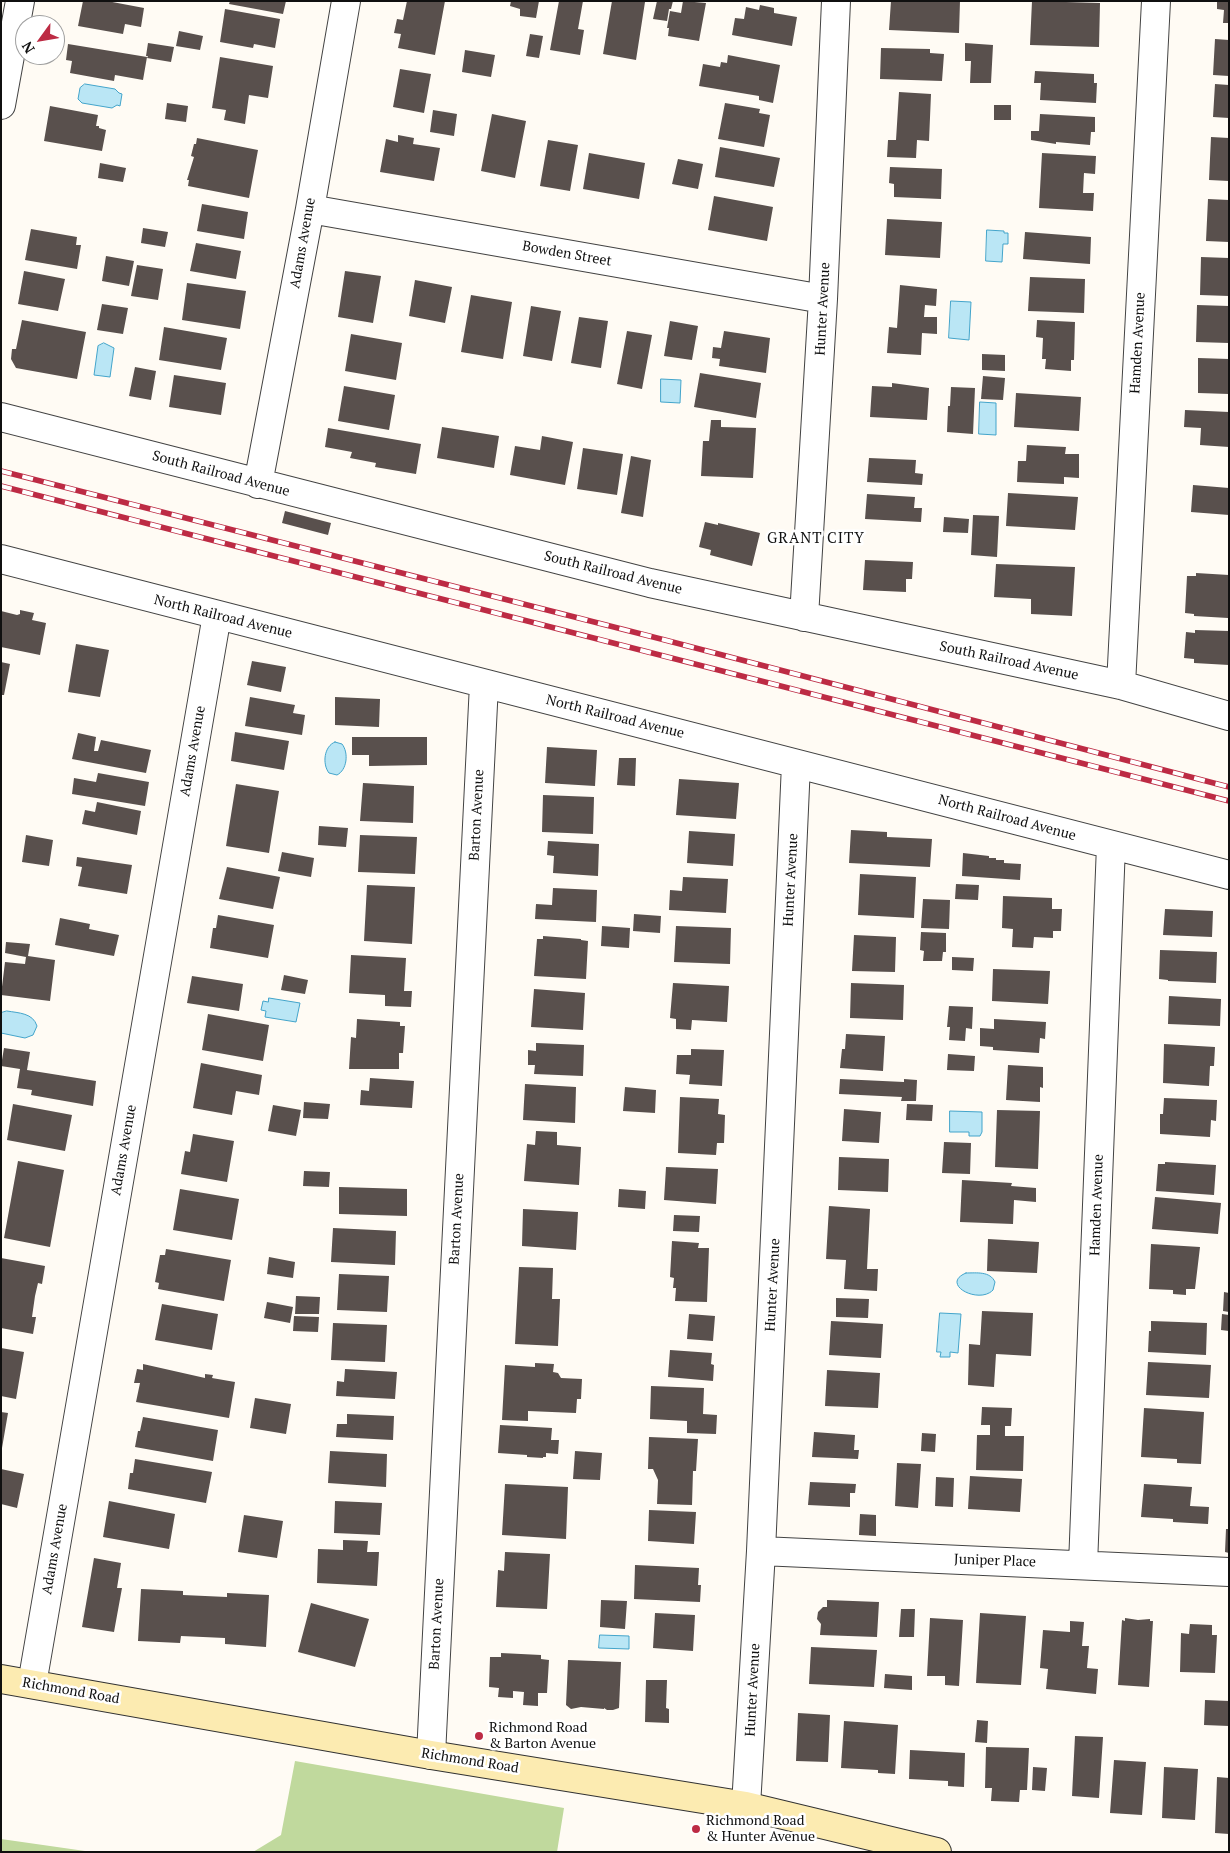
<!DOCTYPE html>
<html>
<head>
<meta charset="utf-8">
<style>
	body { margin:0 }
	#map { position:relative; width:1230px; height:1853px; overflow:hidden; background:#fffbf4; font-family:"PT Serif",serif }
	canvas { display:block }
	.frame { position:absolute; inset:0; border:2px solid #101010; pointer-events:none }
	.north { position:absolute; left:15px; top:15px; width:50px; height:50px; box-sizing:border-box; background:#fff; border:1px solid #9f9f9f; border-radius:50%; rotate:238deg; font-size:14px; font-weight:700; line-height:20px; text-align:center; color:#101010 }
	.north::after { content:''; display:block; margin:auto; width:18px; height:22px; background:#bd2b44; clip-path:polygon(50% 0,100% 100%,50% 72%,0 100%) }
</style>
</head>
<body>
<div id="map">
<canvas width="1230" height="1853"></canvas>
<div class="frame"></div>
<div class="north">N</div>
</div>
<script>
const ctx = document.querySelector('canvas').getContext('2d');
ctx.lineJoin = 'round';
function paint(path, color) { ctx.fillStyle = color; ctx.fill(path, 'evenodd'); }
function trace(path, color, width, dash) { ctx.strokeStyle = color; ctx.lineWidth = width; ctx.lineCap = dash ? 'butt' : 'round'; ctx.setLineDash(dash || []); ctx.stroke(path); }
function drawText(font, color, halo, rows, align = 'center') {
  ctx.font = font + ' "PT Serif",serif'; ctx.lineWidth = 5; ctx.setLineDash([]); ctx.textBaseline = 'middle'; ctx.strokeStyle = halo; ctx.fillStyle = color; for (const [text, x, y, turn = 0] of rows) {
    ctx.save(); ctx.translate(x, y); ctx.rotate((+turn || 0) * Math.PI / 180); ctx.textAlign = isNaN(turn) ? turn : align; if (halo) ctx.strokeText(text, 0, 0); ctx.fillText(text, 0, 0); ctx.restore();
  }
}
paint(new Path2D(`
	M295,1761L564,1808L557,1852H253L281,1835Z
	M1,1839L92,1852H1Z`), '#c0d99d');
const water = new Path2D(`
	M85,84L115,89L119,93L122,94L120,106L117,105L112,108L82,103L78,99L80,88Z
	M987,230L1004,231V233H1008V244H1003L1002,262L986,261Z
	M951,301L971,302L969,340L949,338Z
	M104,343L114,348L110,377L94,375L98,346Z
	M661,379L681,380L680,403L661,402Z
	M980,402L996,403V435L979,434Z
	M335,742L342,744C349,753 347,770 337,775L329,773C322,764 324,746 335,742Z
	M269,998L300,1003L296,1022L265,1017L266,1011L261,1010L263,1001L268,1002Z
	M7,1011C19,1013 33,1013 37,1026L33,1035L25,1038L1,1033V1013Z
	M950,1111L982,1112V1132L980,1136H969V1132H950Z
	M966,1273C977,1273 990,1271 995,1282L993,1290C979,1305 939,1284 966,1273Z
	M940,1313L961,1314L958,1353L950,1352V1357H940L941,1352H937Z
	M600,1635L629,1636V1649L599,1648Z`);
paint(water, '#bae6f5');
trace(water, '#43a4ca', 1);
paint(new Path2D(`
	M83,1H107L144,8L141,27L125,24L123,34L78,26Z
	M230,1H286L283,14L229,4Z
	M407,1H445L435,55L398,48L401,34L394,33L397,19L403,20Z
	M511,1H539L536,18L520,16V9L510,6Z
	M559,1H583L578,29L584,30L580,55L550,50Z
	M612,1L645,2L636,60L603,54Z
	M657,1H673L671,9H669L667,21L653,19Z
	M683,1L706,3L699,41L668,36L669,28H667L670,11L681,13Z
	M891,1H960L959,33L889,30Z
	M1032,1L1100,3L1099,47L1030,45Z
	M1217,1H1229V23H1223L1224,10L1217,9Z
	M760,5L774,8V13L797,17L792,46L732,35L735,18L744,19L746,7L759,10Z
	M225,9L280,19L275,48L254,44L253,48L220,42Z
	M179,31L203,36L200,50L176,46Z
	M530,34L543,36L539,58L526,56Z
	M1215,39L1229,40V76L1213,75Z
	M148,43L174,47L171,62L147,58L148,56H146Z
	M965,43L993,45L991,83H970L971,61H965Z
	M68,44L147,57L143,80L115,75L114,81L70,73L72,61L66,60Z
	M881,48L930,49V53L944,54L942,81L880,79Z
	M465,50L495,55L491,77L462,72Z
	M728,55L780,65L773,103L759,100V96L699,86L703,64L720,67L721,62L727,63Z
	M220,57L273,66L268,98L249,95L245,124L224,120L226,110L212,108Z
	M400,69L431,74L424,113L393,107Z
	M1035,71L1094,74V83H1097L1096,103L1040,100L1041,83H1034Z
	M1215,84L1229,85V118L1213,117Z
	M899,92L931,94L929,141L917,140L916,158L887,157L888,140H896Z
	M167,103L188,106L186,122L165,119Z
	M725,103L760,109L759,113L770,115L764,147L718,139Z
	M994,105H1011V120H994Z
	M50,106L98,115L96,126H99V128L106,130L102,151L44,141Z
	M433,110L457,114L454,136L430,132Z
	M492,114L526,121L515,178L481,171Z
	M1040,114L1095,117V132H1091L1090,145L1056,142V144L1031,140V131H1039Z
	M398,135L414,138L413,144L440,148L434,181L380,172L386,139L398,142Z
	M1211,137L1229,138V181L1209,180Z
	M197,138L258,150L249,198L188,186L189,180H187L194,157L191,156L194,144H196Z
	M548,140L578,145L570,191L540,186Z
	M720,147L780,158L774,187L715,177Z
	M589,153L645,163L639,199L583,189Z
	M1042,153L1096,156L1095,174L1084,173L1083,193H1094L1093,211L1039,208Z
	M678,159L703,164L698,189L672,184Z
	M100,163L126,168L123,182L98,178Z
	M890,167L942,169L941,199L894,197V184L889,183Z
	M714,196L773,207L767,241L708,230Z
	M1208,199L1229,200V242L1206,241Z
	M202,204L248,212L244,239L197,231Z
	M887,219L942,222L940,258L885,255Z
	M143,228L168,232L165,247L141,243Z
	M31,229L77,237L76,245H81L77,269L25,260Z
	M1025,232L1091,237L1090,264L1023,259Z
	M196,243L241,251L236,279L190,271Z
	M106,256L134,261L129,286L102,281Z
	M1201,257L1229,258V296L1200,295Z
	M137,265L163,269L158,300L131,296Z
	M24,271L65,279L58,311L18,304Z
	M345,271L381,276L373,323L338,317Z
	M1030,277L1085,279L1084,313L1028,311Z
	M415,280L452,287L445,323L409,316Z
	M187,283L246,291L240,329L182,320Z
	M900,285L937,289L936,306L925,305L924,317H937V334L922,333L921,355L887,353L889,327L897,328Z
	M471,295L512,302L503,359L461,352Z
	M102,304L128,308L123,334L97,330Z
	M1197,305L1229,306V343L1196,342Z
	M531,306L561,311L552,361L523,356Z
	M579,317L608,321L601,368L571,363Z
	M22,320L86,332L77,379L16,368L11,359L12,349H16Z
	M1037,320L1075,322L1074,360H1071V371L1045,369L1046,359H1042L1043,338L1036,337Z
	M670,321L698,326L692,360L664,356Z
	M164,327L227,338L221,370L159,360Z
	M627,331L652,335L642,389L617,384Z
	M724,331L770,338L766,373L719,366L720,359L712,358L713,347L721,348Z
	M351,334L402,343L396,380L345,371Z
	M982,354L1005,355V371L982,370Z
	M1198,358L1229,359V394L1198,393Z
	M135,367L156,371L151,400L129,396Z
	M700,373L761,383L756,418L694,407Z
	M174,375L226,383L221,415L169,407Z
	M983,376L1005,378L1003,400L981,399Z
	M892,383L929,388L927,420L870,417L872,386L892,387Z
	M344,386L395,395L389,430L338,421Z
	M951,387L975,388L973,434L947,432L948,406H950Z
	M1016,393L1081,397L1079,431L1014,427Z
	M1185,410L1229,412V447L1200,445L1201,428L1184,427Z
	M711,420H721V427L756,428L753,478L701,476L703,441H709Z
	M442,427L499,436L494,468L437,458Z
	M328,428L421,444L416,474L375,467L376,463L350,458L352,452L325,447Z
	M542,436L573,442L565,485L510,475L515,446L540,450Z
	M1027,445L1066,447L1065,454H1079V478L1064,477V484L1017,482L1018,461H1026Z
	M583,448L623,454L617,495L577,489Z
	M631,456L651,460L643,517L621,513Z
	M869,458L916,460L915,473L923,474L922,485L867,482Z
	M1193,485L1229,488V515L1191,512Z
	M1008,493L1078,497L1075,530L1006,526Z
	M867,494L915,497L914,508H922L921,522L865,519Z
	M285,511L331,523L328,535L282,523Z
	M973,515L999,516L997,557L971,555Z
	M944,517L969,519L968,533L943,532Z
	M705,522L718,525V523L760,533L752,566L710,555L711,550L699,547Z
	M865,560L913,562L912,579H906V592L863,590Z
	M996,564L1075,567L1072,616L1031,614V599L994,597Z
	M1196,573L1229,575L1228,618L1194,616V614L1185,613L1187,576H1196Z
	M20,610L34,613L32,620L46,623L40,655L1,647V611L17,615L20,614Z
	M1195,630L1229,631V665L1194,663V659L1184,658L1186,632L1195,633Z
	M76,644L109,650L100,697L68,692Z
	M252,661L286,667L281,692L247,685Z
	M1,662L10,664L4,695H1Z
	M250,697L295,705L293,713L305,715L302,735L245,726Z
	M335,697L380,699L379,727L335,725Z
	M235,732L289,741L284,770L231,761Z
	M78,733L96,737L94,751H98L101,740L151,750L146,773L72,759Z
	M352,737H427V765L369,766V755H352Z
	M547,747L597,750L595,786L545,783Z
	M619,758H636L635,786L617,785Z
	M98,773L149,782L145,806L72,794L74,778L96,782Z
	M679,779L739,783L736,819L676,815Z
	M363,783L414,786L413,823L360,821Z
	M236,784L279,791L269,853L226,846Z
	M543,795L594,797L593,834L542,832Z
	M97,802L141,811L137,835L82,824L85,810L95,812Z
	M319,826L348,828L346,847L318,845Z
	M851,830L887,832V837L932,839L930,867L849,863Z
	M689,831L735,834L733,866L687,863Z
	M26,835L53,840L49,866L22,862Z
	M360,835L417,837L415,874L358,872Z
	M548,841L599,844L598,876L553,873L554,856L547,855Z
	M282,852L314,858L311,877L278,871Z
	M963,853L989,856V858H996V860H1004V863L1021,864L1020,880L962,876Z
	M77,857L132,865L127,894L78,886L82,867L76,866Z
	M227,867L280,877L273,909L219,899Z
	M860,874L916,877L914,918L858,915Z
	M683,877L728,879L726,913L669,910L670,890L682,891Z
	M956,884L979,885L978,900L955,899Z
	M367,885L415,887L412,944L364,941Z
	M553,888L597,890L596,922L535,919L536,904L552,905Z
	M1003,896L1052,898V909H1062L1061,931H1053V938L1034,937L1033,948L1012,947L1013,929L1002,928Z
	M923,899L950,900L949,929L921,928Z
	M1165,909L1213,911L1212,937L1163,935Z
	M634,914L661,916L660,933L633,931Z
	M218,915L274,925L268,958L210,948L213,928H216Z
	M60,918L90,924L89,929L119,935L114,956L55,945Z
	M602,926L630,928L629,948L601,946Z
	M676,926L731,928L730,964L674,962Z
	M921,932L946,933V952H943L942,961H923L924,951L920,950Z
	M854,935L896,937L895,972L852,971Z
	M543,936L581,939V940L588,941L586,979L534,976L537,939H543Z
	M6,942L30,944L28,956L55,960L50,1001L1,995L5,962L25,964L26,957L5,953Z
	M1160,950L1217,952L1216,983L1168,981V980L1159,979Z
	M351,955L406,958L404,991H412L411,1007L385,1006V995L349,993Z
	M952,957L974,958L973,971L952,970Z
	M993,969L1050,971L1048,1004L992,1001Z
	M284,975L308,980L305,994L281,990Z
	M192,976L243,984L239,1011L187,1003Z
	M673,983L729,986L727,1022L692,1020L691,1030L676,1029V1019L670,1018Z
	M851,983L904,985L903,1020L850,1018Z
	M534,989L585,993L583,1030L531,1027Z
	M1169,996L1221,999L1220,1026L1168,1024Z
	M949,1006L973,1007L972,1029L966,1028L965,1041L949,1040L950,1027H947Z
	M208,1014L269,1025L263,1061L202,1050Z
	M357,1019L400,1022V1026H405L403,1053H399V1069H349L351,1037L356,1038Z
	M994,1019L1046,1022L1045,1039L1040,1038L1039,1053L993,1050V1047L980,1046V1028L994,1029Z
	M846,1034L885,1036L883,1071L840,1068L842,1049H845Z
	M536,1043L584,1045L583,1076L534,1074L535,1065H528V1050L536,1051Z
	M1164,1044L1215,1047L1214,1066H1210L1209,1086L1163,1083Z
	M4,1048L30,1052L27,1070L96,1081L93,1106L31,1095L32,1090L17,1088L20,1069L1,1066Z
	M691,1049L724,1050L722,1086L689,1084L690,1075L676,1074L677,1055H691Z
	M948,1054L975,1056L974,1071L947,1070Z
	M201,1063L262,1075L259,1095L236,1091L232,1115L193,1108Z
	M1008,1065L1043,1067V1088L1040,1087V1102L1006,1100Z
	M370,1078L414,1081L412,1108L360,1105L361,1090L369,1091Z
	M840,1079L904,1082V1079L917,1080L916,1101H901L902,1097L839,1094Z
	M525,1084L576,1087L575,1123L523,1120Z
	M625,1087L656,1090L655,1113L623,1111Z
	M680,1097L719,1099L718,1114L725,1115L724,1143H717L716,1155L678,1153Z
	M1164,1098L1217,1100L1216,1121L1211,1120L1210,1137L1160,1134V1114H1163Z
	M304,1102L330,1104L328,1119L303,1118Z
	M13,1104L72,1115L65,1151L7,1140Z
	M907,1104L933,1105L932,1121L906,1120Z
	M273,1105L301,1110L296,1136L268,1131Z
	M844,1109L881,1112L879,1143L842,1141Z
	M997,1110L1040,1111L1038,1169L995,1167Z
	M536,1131L557,1132V1145L581,1147L579,1185L524,1181L527,1144L535,1145Z
	M193,1134L234,1141L227,1182L181,1174L185,1151L190,1152Z
	M944,1142L971,1143L970,1174L942,1173Z
	M839,1157L889,1159L888,1192L838,1190Z
	M18,1161L64,1170L50,1247L4,1238Z
	M1165,1162L1216,1165L1214,1195L1156,1191L1158,1164H1165Z
	M666,1167L718,1169L716,1204L664,1200Z
	M304,1171L330,1172L329,1187L303,1186Z
	M962,1180L1012,1183L1011,1186L1036,1188V1202L1014,1200L1013,1224L960,1222Z
	M339,1187L407,1189V1216L339,1214Z
	M180,1189L239,1199L232,1240L173,1230Z
	M619,1189L646,1191L645,1209L618,1207Z
	M1155,1197L1221,1203L1218,1234L1152,1229Z
	M829,1206L870,1209L867,1269H878L877,1291L844,1289L846,1260L826,1259Z
	M523,1209L578,1212L576,1250L522,1246Z
	M674,1215L700,1216L699,1232L673,1231Z
	M333,1228L396,1231L395,1265L331,1262Z
	M988,1239L1039,1242L1037,1273L987,1271Z
	M672,1241L699,1243L698,1248H709L707,1302L675,1301L676,1288H673L674,1278L670,1277Z
	M1151,1244L1200,1247L1195,1289H1186V1295L1173,1294V1290L1149,1289Z
	M166,1249L231,1260L224,1301L158,1289L159,1283L155,1282L160,1255H165Z
	M269,1257L295,1262L293,1278L267,1274Z
	M1,1258L45,1266L42,1284L38,1283L35,1296L32,1317H36L33,1334L1,1328Z
	M519,1267L553,1268L552,1299H560L558,1346L515,1344Z
	M339,1274L389,1276L387,1312L337,1310Z
	M1224,1292L1229,1293V1312L1223,1311Z
	M296,1296L320,1297L319,1314H295Z
	M836,1298L869,1299L868,1318L836,1317Z
	M267,1302L293,1307L290,1323L264,1318Z
	M162,1304L218,1314L212,1350L155,1340Z
	M982,1311L1033,1313L1031,1356L996,1354L994,1387L968,1385L969,1344L980,1345Z
	M689,1314L715,1316L713,1341L687,1339Z
	M1222,1314L1229,1315V1331L1221,1330Z
	M294,1316L319,1317L318,1332L293,1331Z
	M831,1321L883,1324L881,1358L829,1355Z
	M1151,1321L1207,1323L1206,1355L1148,1352L1149,1331H1151Z
	M333,1323L387,1325L385,1362L331,1360Z
	M1,1348L24,1352L16,1399L1,1396Z
	M670,1350L712,1353L711,1364L714,1365L713,1381L668,1377Z
	M1148,1362L1211,1365L1209,1398L1146,1395Z
	M535,1363L554,1364L553,1372L558,1373L561,1378L582,1379L581,1399H577L576,1413L528,1411V1421L502,1420L505,1365L535,1367Z
	M143,1364L205,1378V1374L213,1375L212,1378L235,1382L229,1418L136,1402L140,1383H134L137,1369L143,1370Z
	M345,1369L397,1372L395,1399L336,1396L337,1381L344,1382Z
	M827,1370L880,1373L878,1408L825,1406Z
	M651,1386L704,1388L703,1414L717,1415L716,1434L687,1433V1421L650,1419Z
	M255,1398L291,1404L286,1434L250,1428Z
	M982,1407L1012,1408L1011,1426H1005V1436H1024L1023,1471L976,1470L977,1435H990V1425H981Z
	M1144,1408L1204,1412L1201,1464L1177,1463V1459L1141,1457Z
	M1,1412L8,1413L2,1448H1Z
	M347,1414L394,1416L393,1440L336,1437L337,1424H347Z
	M143,1417L218,1430L213,1461L135,1447L138,1431H140Z
	M500,1425L552,1428L551,1440H559L558,1454L546,1453V1457H543V1458L527,1457V1455L498,1453Z
	M814,1432L855,1435L854,1450H859L858,1459L812,1457Z
	M922,1433L936,1434L935,1452L921,1451Z
	M649,1437L698,1439L696,1471H693L692,1505L657,1504L658,1480L653,1469H648Z
	M330,1451L387,1454L386,1487L328,1483Z
	M575,1451L602,1453L600,1480L573,1479Z
	M135,1459L212,1472L206,1503L128,1489L130,1473H133Z
	M897,1463L921,1464L918,1508L895,1506Z
	M1,1469L24,1474L17,1508L1,1504Z
	M970,1476L1022,1479L1020,1512L968,1509Z
	M936,1477L954,1478L953,1507L935,1506Z
	M810,1482L856,1484L855,1493H850V1507L808,1505Z
	M505,1484L568,1487L566,1539L502,1535Z
	M1144,1484L1192,1487L1190,1506L1209,1507L1208,1524L1173,1522V1519L1141,1517Z
	M109,1501L175,1514L169,1549L103,1537Z
	M335,1501L382,1503L380,1535L334,1533Z
	M649,1510L696,1512L694,1544L648,1541Z
	M860,1514L876,1515V1536L859,1535Z
	M244,1515L283,1521L277,1558L238,1552Z
	M1226,1529H1229V1553L1225,1552Z
	M343,1540L368,1541L367,1552H379L377,1586L317,1583L318,1549L343,1550Z
	M505,1552L550,1554L547,1609L496,1607L498,1570L504,1571Z
	M94,1558L121,1563L117,1588H122L114,1632L82,1627Z
	M635,1565L699,1568L698,1585H701L700,1602L634,1599Z
	M141,1589L183,1591V1595L227,1597V1593L269,1595L266,1647L225,1644V1638L181,1636L180,1643L138,1641Z
	M601,1600L627,1601L625,1629L600,1627Z
	M827,1600L879,1602L877,1637L820,1635L821,1624L817,1619L818,1612L823,1607H827Z
	M311,1603L369,1619L355,1667L298,1652Z
	M901,1609H915L914,1637H899Z
	M655,1613L695,1615L693,1651L653,1648Z
	M980,1613L1026,1616L1021,1685L976,1683Z
	M930,1618L963,1620L959,1686L945,1685V1676H927Z
	M1125,1618L1138,1620L1150,1619V1621H1153L1149,1687L1118,1685L1122,1620L1125,1621Z
	M1070,1621L1084,1622L1082,1646H1089L1087,1668L1098,1669L1096,1694L1046,1689L1048,1669L1040,1668L1043,1630L1070,1632Z
	M1190,1624L1212,1625V1635H1217L1215,1673L1180,1672L1181,1633L1189,1634Z
	M811,1647L877,1650L874,1687L809,1684Z
	M501,1653L541,1655V1659L549,1660L547,1693H538V1706L523,1705L524,1692L513,1691V1698L498,1697L499,1688L489,1687L490,1657H501Z
	M568,1660L621,1662L619,1708L613,1710H607L604,1708V1709L581,1707L571,1709L566,1705Z
	M885,1674L912,1676V1690L884,1688Z
	M646,1680H667L666,1708L669,1709V1723L645,1722Z
	M1205,1700L1229,1701V1726L1204,1725Z
	M798,1713L830,1715L828,1762L796,1761Z
	M977,1720L988,1721L987,1743L975,1742Z
	M844,1721L898,1725L895,1774L878,1773V1770L841,1768Z
	M1075,1736L1103,1737L1099,1798L1072,1796Z
	M986,1747L1029,1748L1027,1790H1020L1019,1802L991,1801L992,1788H985Z
	M910,1750L965,1753L964,1787L948,1786V1781L909,1779Z
	M1114,1760L1146,1762L1142,1815L1110,1813Z
	M1033,1767L1047,1768L1045,1791L1032,1790Z
	M1164,1767L1198,1769L1195,1820L1162,1818Z
	M1217,1777L1229,1778V1834L1215,1833Z`), '#59504d');
const minor = new Path2D(`
	M1,105L20,1
	M310,209L823,299
	M1,417L650,583L1121,685L1229,716
	M258,484L310,209L346,1
	M1,559L1229,875
	M804,617L823,299L836,1
	M1121,685L1156,1
	M761,1551L1229,1572
	M1083,1565L1111,845
	M32,1684L217,615
	M431,1755L484,684
	M746,1806L761,1551L796,764`);
const secondary = new Path2D(`
	M1,1679L431,1755L746,1806L937,1852`);
trace(minor, '#434343', 30);
trace(secondary, '#323232', 30);
trace(minor, '#fff', 28);
trace(secondary, '#fcebb1', 28);
const rail = new Path2D(`
	M1,471L661,639L1229,787
	M1,486L1229,801`);
trace(rail, '#bd2b44', 5.5);
trace(rail, '#fff', 4, [11]);
for (const [x, y, r, color] of [
	[479,1736,5,"#bd2b44"],
	[696,1829,5,"#bd2b44"]
]) { const dot = new Path2D(); dot.arc(x, y, r, 0, 2 * Math.PI); ctx.fillStyle = color; ctx.fill(dot); trace(dot, '#fff', 2); }
drawText('14px', '#101010', '#fff', [
	["Adams Avenue",303,243,-80],
	["Bowden Street",567,254,10],
	["Hunter Avenue",823,309,-87],
	["Hamden Avenue",1138,343,-87],
	["South Railroad Avenue",221,474,15],
	["South Railroad Avenue",613,573,14],
	["North Railroad Avenue",223,617,14],
	["South Railroad Avenue",1009,661,12],
	["North Railroad Avenue",615,717,14],
	["Adams Avenue",193,751,-80],
	["Barton Avenue",477,815,-87],
	["North Railroad Avenue",1007,818,15],
	["Hunter Avenue",791,880,-87],
	["Adams Avenue",124,1150,-80],
	["Hamden Avenue",1097,1205,-88],
	["Barton Avenue",457,1219,-87],
	["Hunter Avenue",773,1285,-87],
	["Adams Avenue",55,1549,-80],
	["Juniper Place",995,1561,2],
	["Barton Avenue",437,1624,-87],
	["Hunter Avenue",753,1690,-87],
	["Richmond Road",71,1691,10],
	["Richmond Road",470,1761,9]
]);
drawText('14px', '#101010', '#fff', [
	["Richmond Road",489,1728],
	["& Barton Avenue",489,1744],
	["Richmond Road",706,1821],
	["& Hunter Avenue",706,1837]
], 'left');
ctx.letterSpacing = '1px';
drawText('15px', '#101010', '#fff', [
	["GRANT CITY",816,539]
]);
ctx.letterSpacing = '0px';
</script>
</body>
</html>
